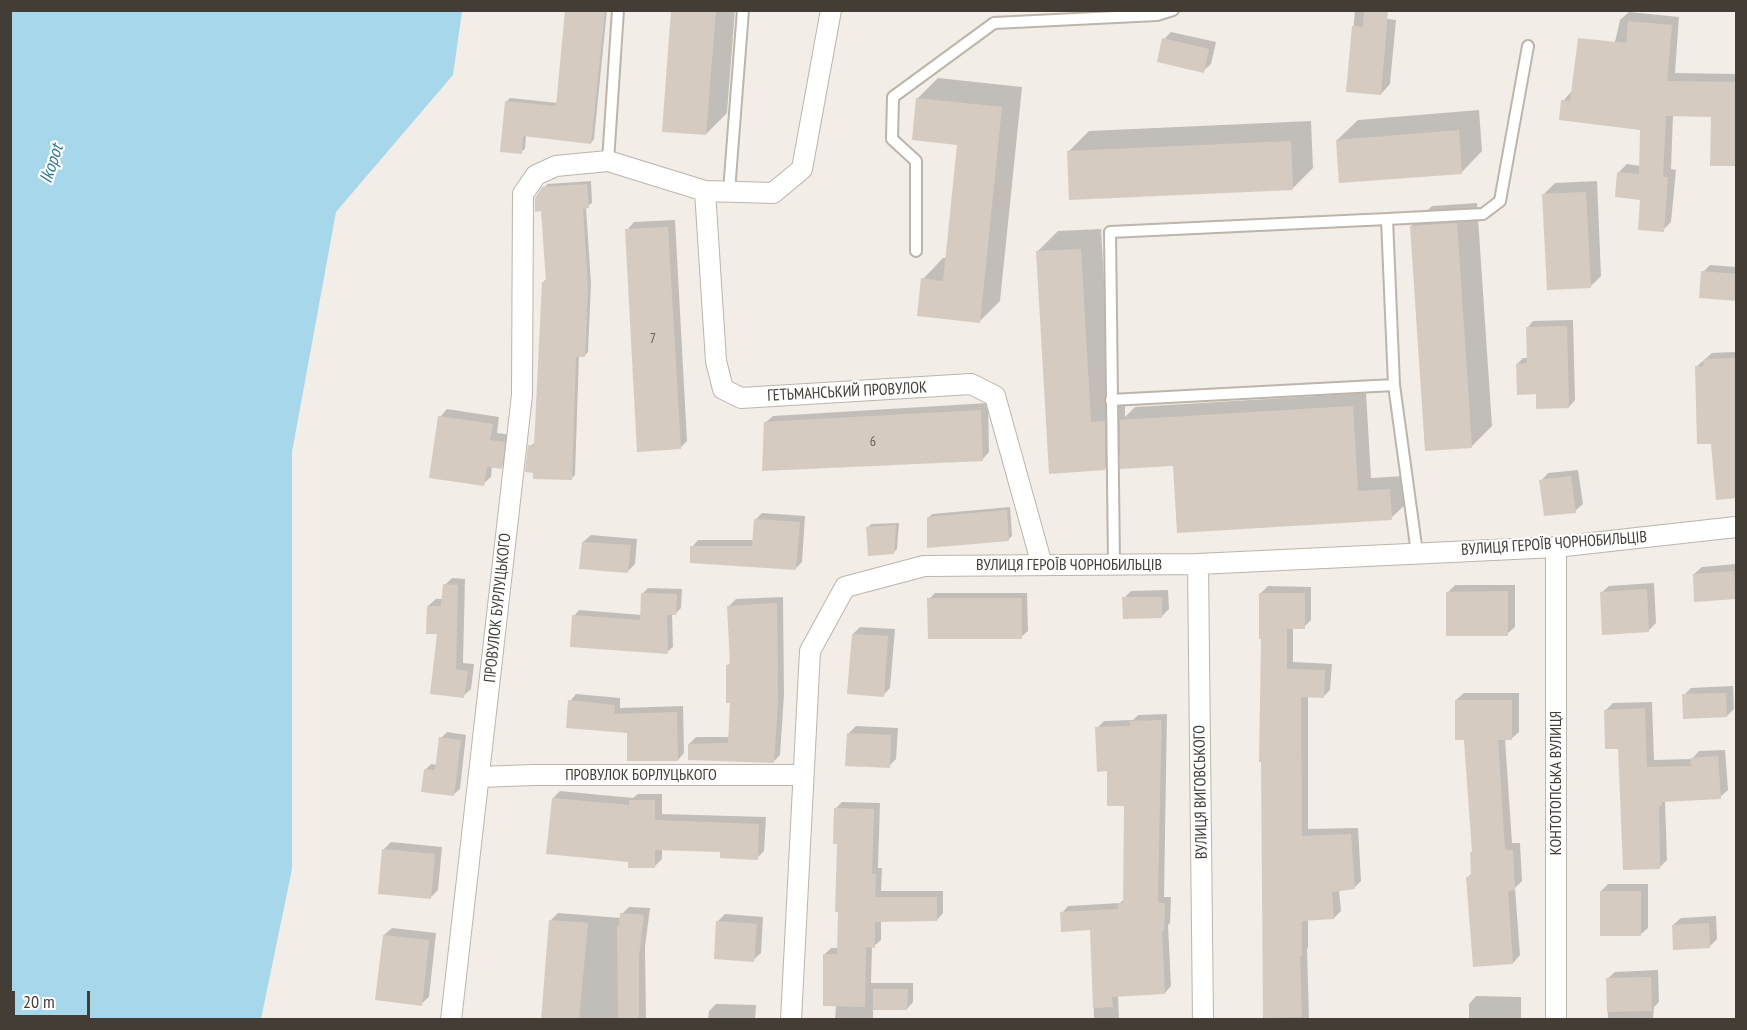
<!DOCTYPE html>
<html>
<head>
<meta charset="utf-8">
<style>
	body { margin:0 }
	#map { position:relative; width:1747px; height:1030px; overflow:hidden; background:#f2ede7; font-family:"PT Sans Narrow",sans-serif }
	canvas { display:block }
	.frame { position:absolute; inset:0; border:12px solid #443d36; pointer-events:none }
	.scale { position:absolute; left:12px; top:991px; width:78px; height:27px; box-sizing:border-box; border:3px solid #443d36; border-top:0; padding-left:8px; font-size:18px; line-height:21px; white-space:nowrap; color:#443d36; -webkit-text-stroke:4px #fff; paint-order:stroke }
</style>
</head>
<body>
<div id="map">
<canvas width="1747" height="1030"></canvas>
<div class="frame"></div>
<div class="scale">20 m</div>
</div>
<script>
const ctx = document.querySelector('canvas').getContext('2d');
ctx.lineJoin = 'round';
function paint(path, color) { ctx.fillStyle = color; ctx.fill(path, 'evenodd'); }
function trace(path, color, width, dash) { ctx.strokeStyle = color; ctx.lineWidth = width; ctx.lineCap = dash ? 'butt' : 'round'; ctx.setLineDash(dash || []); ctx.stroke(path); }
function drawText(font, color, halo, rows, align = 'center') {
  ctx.font = font + ' "PT Sans Narrow",sans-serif'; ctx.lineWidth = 4.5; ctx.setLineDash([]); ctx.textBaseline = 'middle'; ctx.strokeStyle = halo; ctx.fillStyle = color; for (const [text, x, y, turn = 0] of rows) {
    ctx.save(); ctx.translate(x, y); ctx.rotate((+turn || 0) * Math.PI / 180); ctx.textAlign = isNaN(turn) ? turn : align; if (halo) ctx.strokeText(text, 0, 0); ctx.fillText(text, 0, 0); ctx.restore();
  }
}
paint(new Path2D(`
	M10,11H462L453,75L336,212L292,452V869L261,1019H11Z`), '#a6d7eb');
paint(new Path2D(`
	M566,10H607L594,139L591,143L526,135L525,149L521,152L506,102L510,98L558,103Z
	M673,10H735L727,113L706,134Z
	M1355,10H1381L1379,18L1396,20L1390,84L1381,94L1348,91Z
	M1629,12L1679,17L1675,73L1736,74V165L1713,116L1673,115L1671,169L1676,170L1671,222L1663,230L1642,198L1619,172L1627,164L1641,166L1642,129L1563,101L1571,92L1608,73L1620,20Z
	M1171,32L1216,42L1211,64L1203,71L1164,39Z
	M938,78L1022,87L1000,301L980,321L923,279L943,258H947L958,143L917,99Z
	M1479,110L1482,151L1462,172L1337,140L1358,120Z
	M1311,121L1313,168L1292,189L1068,152L1089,131Z
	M591,181L592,203L586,207L591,284L588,352L584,356L579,355L575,475L571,479L530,446L536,442L543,283L547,278L543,188L548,184Z
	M1597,181L1601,276L1590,287L1544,194L1555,183Z
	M1477,203L1492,426L1471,447L1411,226L1432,206Z
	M675,220L687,441L680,448L627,230L634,222Z
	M1101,229L1111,402L1125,401V417L1135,407L1366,393L1371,478L1404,476L1406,504L1391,518L1122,452L1105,468L1037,252L1058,231Z
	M1710,265L1736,267V300L1703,272Z
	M1573,320L1575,400L1569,407L1537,393L1517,364L1523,358H1528L1527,328L1533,321Z
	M1736,352V497L1713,442L1696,367L1712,353Z
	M988,403L989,452L982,460L765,423L773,416Z
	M447,409L499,417L497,433L511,435L508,460L501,467L492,466L491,477L483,484L440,417Z
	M1578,470L1583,504L1575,511L1541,481L1548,473Z
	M1010,507L1012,536L1009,539L928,518L932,514Z
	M762,513L805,516L802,562L796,568L692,547L698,540H754L755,520Z
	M899,523L897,549L893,553L868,527L871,524Z
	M591,535L637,539L635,564L628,571L583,542Z
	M1736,564V598L1696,600L1694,574L1702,567Z
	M452,578L465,579L463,663L474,664L471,689L463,696L428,606L436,599H443L445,585Z
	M1654,583L1656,623L1648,631L1601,593L1609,586Z
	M1455,585H1515V627L1507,634L1448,592Z
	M1268,586L1311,587V620L1304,627H1293V662L1332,664L1330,690L1323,697L1308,696V829L1358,828L1361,881L1354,888L1339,890L1341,911L1334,918L1308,919V948L1307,949L1309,1020H1265L1263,638L1261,593Z
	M648,588L682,589L681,608L675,614H672L673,647L667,652L574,616L579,610L642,615V594Z
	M1168,590L1169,609L1161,617L1124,598L1131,591Z
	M935,593H1027L1028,631L1021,637L929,599Z
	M783,597L784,695L780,755L774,761L689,744L696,737H730L731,702L728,665L732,661L729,606L736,599Z
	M860,627L895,629L890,688L883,695L853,634Z
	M1733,686L1734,709L1727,716L1684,695L1691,688Z
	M1464,693H1519V732L1511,739H1505L1512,843H1520L1522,881L1515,888L1520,955L1513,963L1468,877L1473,872L1471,853L1473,851L1465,739L1456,700Z
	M576,694L620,698V708L683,706L684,753L678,760L570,701Z
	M1652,702L1654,760L1692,759L1699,751L1725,750L1728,790L1720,797L1665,801L1667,860L1659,868L1606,710L1613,703Z
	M1167,714L1164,897H1171L1170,923L1168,925L1171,986L1165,993L1118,995L1119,1020H1094L1092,929L1062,913L1068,906L1120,903L1125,898L1126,805L1108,770L1097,728L1104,721L1133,720L1138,715Z
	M856,726L898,728L896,759L889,766L848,734Z
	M447,732L466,735L460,789L454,794L425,770L431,764L437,765L441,738Z
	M560,791L633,798L638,794H662V814L766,817L764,851L757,858L722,850L662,849V859L655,866L630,861L553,798Z
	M842,802L880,803L878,868H882L881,891H943V913L937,920H881V940L874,946H872L871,983H913V1002L907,1009L873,1008V1020H835L836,1005L825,954L831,948H839L838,843L835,809Z
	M391,842L442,847L438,890L430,898L384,849Z
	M1608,884H1648V928L1640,935L1601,891Z
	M629,907L650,908L645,947L646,1020H542L551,920L558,913L621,918L622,914Z
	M725,914L763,917L761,953L753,960L718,921Z
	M1716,916L1717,939L1710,946L1673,925L1681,918Z
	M392,928L436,933L429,997L421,1004L384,935Z
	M1658,970L1659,1002L1654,1007L1653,1020H1608L1607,979L1615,972Z
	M1476,996L1521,997V1020H1469V1004Z
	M716,1004L756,1005L755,1020H708L709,1011Z`), '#0003');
paint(new Path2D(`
	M565,10H605L591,144L523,136L522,154L500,152L505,101L556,106Z
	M671,10H716L706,135L662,132Z
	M1364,10H1388L1381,95L1346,92L1352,26L1363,27Z
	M1628,21L1672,25L1667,81L1737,82V166H1710L1711,117L1666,116L1663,177H1668L1664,232L1638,230L1640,200L1615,197L1617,172L1639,174L1640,130L1559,120L1561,100L1570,101L1578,38L1626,43Z
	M1162,38L1209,49L1204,73L1157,62Z
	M916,98L1002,107L980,323L917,316L921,278L943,281L957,145L912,140Z
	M1459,130L1462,174L1339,183L1336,140Z
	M1291,141L1293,190L1069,200L1067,151Z
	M587,184L589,208L583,209L588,289L585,357H576L572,480L533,479V473L525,472L528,445L534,446L542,282H546L541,211L535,212V198L542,187Z
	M1586,192L1591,288L1547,290L1542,194Z
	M1457,223L1472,448L1425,451L1410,226Z
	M668,227L681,449L637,452L625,229Z
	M1081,249L1091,422L1105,421V470L1049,474L1036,251Z
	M1701,271L1737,274V301L1699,298Z
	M1567,326L1569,408L1536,409V394L1517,395L1516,364L1527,363L1526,327Z
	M1737,358V498L1716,500L1711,444H1697L1695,366L1703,367L1704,359Z
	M1353,406L1358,491L1390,489L1392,520L1177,533L1173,466L1120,469V420Z
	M981,410L983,461L762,471L764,422Z
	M438,416L493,424L490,440L505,442L502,469L487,467L484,486L429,478Z
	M1571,476L1576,513L1544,516L1539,480Z
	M1007,510L1009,541L927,548V517Z
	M754,519L800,522L796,570L690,563V546H752Z
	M896,525L894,554L868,556L866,527Z
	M582,542L631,545L628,573L579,569Z
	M1734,571L1736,599L1694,602L1693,574Z
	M443,584L458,585L456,669L468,671L464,698L430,694L437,634H426L427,606H441Z
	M1647,589L1649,632L1602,635L1600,592Z
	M1508,591V636H1446V592Z
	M641,593L677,594L676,615H667L668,654L570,647L572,615L640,620Z
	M1259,593H1305V629H1287V669L1325,670L1324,698L1301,697L1302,836L1351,834L1355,889L1332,892L1334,919L1302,921V956H1300L1302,1017L1263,1018L1261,762H1259L1261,639H1259Z
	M1122,597H1162V618L1123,619Z
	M927,598H1022V639H928Z
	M777,603L778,703L774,763L688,760V744L728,743L730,703H726V665L730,664L727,606Z
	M852,634L888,636L884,697L847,694Z
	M1726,693L1727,717L1683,719L1682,694Z
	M568,700L615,705L614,714L677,712L678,761H627V733L566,728Z
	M1455,700H1512V740H1498L1505,850H1513L1515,890L1508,891L1513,964L1473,967L1466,877L1471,876L1470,852H1472L1464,740H1455Z
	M1645,708L1647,767L1691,766L1690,758L1718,756L1721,799L1662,802V806H1659L1660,869L1623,870L1618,749H1605L1604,710Z
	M1161,720L1162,741H1161L1158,903H1165L1164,931H1162L1165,994L1112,997L1113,1007L1093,1008L1090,930L1061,932L1060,912L1118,909V903H1123L1124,806H1107V771L1097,772L1095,727L1130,726V721Z
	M847,733L891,735L890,768L845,766Z
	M439,737L461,740L454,796L421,792L424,769L435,770Z
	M552,798L629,805V800H655V820L759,824L758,860L720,858V852L655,850V868H628V862L546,854Z
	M834,808L874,809L872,874H876L875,897H937V921L875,922V948L866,947L865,1007L823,1006V954H837L838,912H835L837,844H833Z
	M382,849L435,854L431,899L378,894Z
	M1600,891H1641V936H1600Z
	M620,913L644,915L639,955V1018H618L617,926H619Z
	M549,920L588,923L579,1020H541Z
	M716,921L757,924L754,962L714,959Z
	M1709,923L1710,948L1673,950L1672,925Z
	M383,935L429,940L422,1006L375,1000Z
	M1651,977L1652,1011L1607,1012L1606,978Z
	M873,989H908L907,1010H873Z`), '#d6cbc0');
const service = new Path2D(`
	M608,161L618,10
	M729,191L743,10
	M1387,219L1483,214L1500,201L1528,46
	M916,251V161L892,139L893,97L994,23L1157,15L1173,10
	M1111,400L1394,385
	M1114,564L1110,232L1387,219L1394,385L1417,553`);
const minor = new Path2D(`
	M705,191L716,361L723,389L741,398L971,384L995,396L1042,565
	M1556,547V1020
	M1198,564L1203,1020
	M480,777L534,775H803
	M451,1020L522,395L523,194L536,175L556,166L608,161L705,191L773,193L802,169L831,10
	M791,1020L810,651L845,587L924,566L1198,564L1556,547L1736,527`);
trace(service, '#bdb4aa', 14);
trace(minor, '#bdb4aa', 22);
trace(service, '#fff', 10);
trace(minor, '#fff', 20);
drawText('14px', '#686058', null, [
	["7",653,339],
	["6",873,442]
]);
drawText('16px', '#443d36', '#fff', [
	["ГЕТЬМАНСЬКИЙ ПРОВУЛОК",847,392,-3],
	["ВУЛИЦЯ ГЕРОЇВ ЧОРНОБИЛЬЦІВ",1554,544,-4],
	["ВУЛИЦЯ ГЕРОЇВ ЧОРНОБИЛЬЦІВ",1069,565],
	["ПРОВУЛОК БУРЛУЦЬКОГО",498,608,-84],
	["ПРОВУЛОК БОРЛУЦЬКОГО",641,775],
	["КОНТОТОПСЬКА ВУЛИЦЯ",1556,783,-90],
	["ВУЛИЦЯ ВИГОВСЬКОГО",1201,792,-91]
]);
drawText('italic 18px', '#327a9a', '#fff', [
	["Ikopot",52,164,-72]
]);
</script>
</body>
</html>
